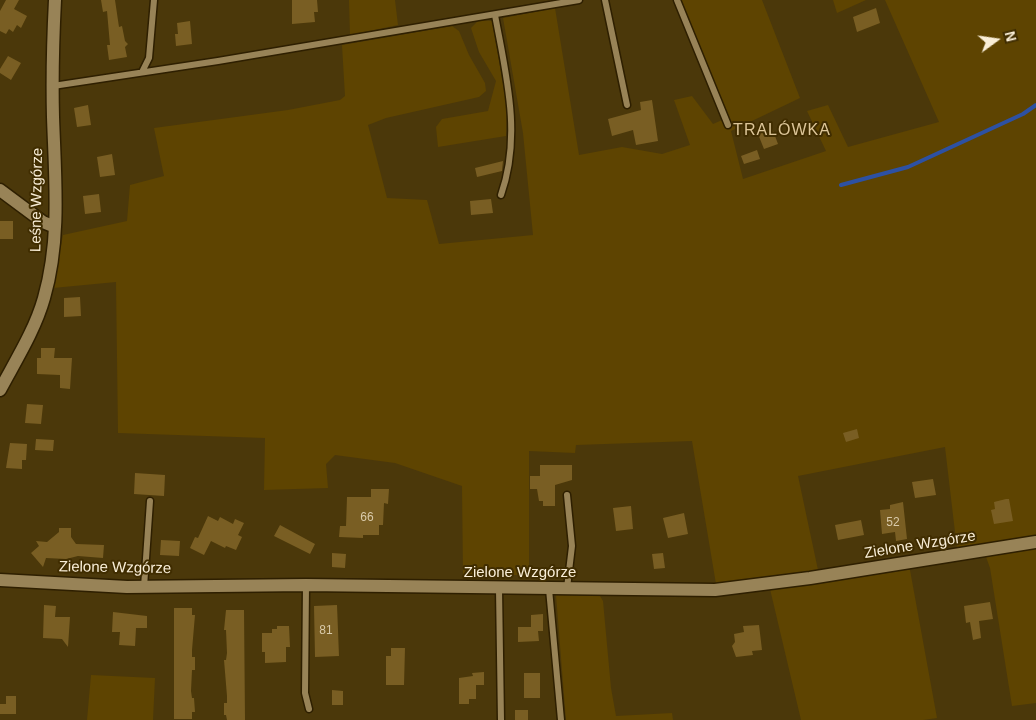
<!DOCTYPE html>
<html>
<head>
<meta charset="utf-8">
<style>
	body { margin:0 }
	#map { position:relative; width:1036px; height:720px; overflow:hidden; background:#4b380a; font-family:Arial,sans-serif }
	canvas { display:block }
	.north { position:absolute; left:971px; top:15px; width:50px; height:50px; -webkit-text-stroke:4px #402d00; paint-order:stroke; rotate:76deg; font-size:14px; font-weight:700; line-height:20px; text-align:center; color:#f9eed7 }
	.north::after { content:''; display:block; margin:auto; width:18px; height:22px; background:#f9eed7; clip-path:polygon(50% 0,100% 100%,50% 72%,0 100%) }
</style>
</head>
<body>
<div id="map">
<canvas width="1036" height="720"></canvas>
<div class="north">N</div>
</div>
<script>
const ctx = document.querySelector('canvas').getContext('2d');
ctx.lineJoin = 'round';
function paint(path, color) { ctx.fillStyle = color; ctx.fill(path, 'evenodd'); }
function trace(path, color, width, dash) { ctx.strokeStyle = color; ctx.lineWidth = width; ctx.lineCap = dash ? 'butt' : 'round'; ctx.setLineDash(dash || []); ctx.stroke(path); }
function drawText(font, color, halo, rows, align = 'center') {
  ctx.font = font + ' Arial,sans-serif'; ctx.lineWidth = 4; ctx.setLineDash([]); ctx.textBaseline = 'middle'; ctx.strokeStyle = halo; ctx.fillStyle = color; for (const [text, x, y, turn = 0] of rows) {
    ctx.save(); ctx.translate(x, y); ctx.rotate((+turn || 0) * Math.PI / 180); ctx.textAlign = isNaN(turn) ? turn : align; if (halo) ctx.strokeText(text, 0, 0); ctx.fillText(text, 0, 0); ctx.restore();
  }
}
paint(new Path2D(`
	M349,0H395L398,25L350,35Z
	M681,0H762L800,98L731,131L743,179L826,151L807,111L828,105L848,147L939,122L885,0H1036V536L957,549L945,447L798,476L818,570L716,584L692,441L576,445L575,453L529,451V575H463L462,486L395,463L335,455L326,464L328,488L264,490L265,438L118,433L116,282L53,288L63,235L127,221L130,185L164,176L154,128L288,110L340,100L345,96L342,45L452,26L459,31L469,55L485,83L486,91L479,97L386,118L368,125L387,198L427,200L439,244L533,235L523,133L503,18L555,8L579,155L622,147L662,154L690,145L674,100L692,96L713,124L729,117Z
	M833,0H866L837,13Z
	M479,20L492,21L507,106L506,136L438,147L436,127L442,119L488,111L496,81L479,52L471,28Z
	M1036,547V703L1012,706L990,568L986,557Z
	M900,569L910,570L937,718L923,720H801L770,589Z
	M556,595L600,596L603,601L611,688L616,716L672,713L673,720H566Z
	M91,675L155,678L153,720H87Z`), '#5e4401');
trace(new Path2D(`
	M841,185L908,167L1023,114L1036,105`), '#2d51a3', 4);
paint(new Path2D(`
	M6,0H19L14,9L27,16L21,28L17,25L13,32L9,29L6,34L0,31V11Z
	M101,0H115L119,27L122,26L125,41L128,44L125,47L127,57L109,60L107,45H110L107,11L103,12Z
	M292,0H317L318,12H314L315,22L292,24Z
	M876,8L880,23L857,32L853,17Z
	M190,21L192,44L176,46L175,34H178L177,23Z
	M8,56L21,63L11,80L0,73V69Z
	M652,100L658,141L636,145L633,130L612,136L608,119L641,110L640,102Z
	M88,105L91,125L77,127L74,108Z
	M772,128L778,144L764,149L758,134Z
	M757,150L760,159L744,164L741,156Z
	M112,154L115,175L100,177L97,157Z
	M503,161L502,171L477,177L475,168Z
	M99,194L101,212L85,214L83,196Z
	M491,199L493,213L471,215L470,201Z
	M0,221H13V239H0Z
	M80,297L81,316L64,317V298Z
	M41,348H55L54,358H72L70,389L60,388V375L37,374V358H41Z
	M27,404L43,405L41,424L25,423Z
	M857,429L859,438L846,442L843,433Z
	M36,439L54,440L53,451L35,450Z
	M10,443L27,444L26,460H22V469L6,468Z
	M540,465H572V480L555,485V506H543V501H539L537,489H530V476H540Z
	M135,473L165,475L164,496L134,494Z
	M933,479L936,495L915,498L912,482Z
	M371,489H389L388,504L384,503L383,525H379V535H363V538L339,537L340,526H346L347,497H371Z
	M1006,499H1009L1013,521L994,524L991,510L995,509L994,502Z
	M903,502L907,539L896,541L895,532L882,534L880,510L890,509V505Z
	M631,506L633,529L616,531L613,508Z
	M684,513L688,534L668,538L663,518Z
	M208,516L218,521L220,517L233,524L235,519L244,523L238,535L242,537L236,550L226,546L225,548L211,541L204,555L190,548L195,537L198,538Z
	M861,520L864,535L838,540L835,525Z
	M280,525L315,544L310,554L274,536Z
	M59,528H71V537L76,544L104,545L103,558L78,556L66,559L46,558L43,567L31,553L39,546L36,541L47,542L59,532Z
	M161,540L180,541L179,556L160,555Z
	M332,553L346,554L345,568L332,567Z
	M663,553L665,568L654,569L652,554Z
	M990,602L993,619L979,621L981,638L973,640L970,622L966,623L964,606Z
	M44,605L56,606L55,617H70L68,647L62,639L43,638Z
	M337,605L339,656L315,657L314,606Z
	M174,608H192V615H195L192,650V657H195V670H192L191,691L192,698H194L195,712H192V719H174Z
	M226,610H244L245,720H227L226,715H224V703H227V696L224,660H226L227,653L226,630H224Z
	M113,612L147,616V628H136L135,646L119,645L120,632H112Z
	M543,614V631H538L539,641L518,642V627H531V615Z
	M759,625L762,650L752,651L753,655L736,657L732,646L735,642L734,634L744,632L743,626Z
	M277,626H289L290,647H286V662L265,663V652H262V633H272V629H277Z
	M391,648H405L404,685H386V656H391Z
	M484,672V685H476V699H469V704H459V678L473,676L472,673Z
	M524,673H540V698H524Z
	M332,690L343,691V705H332Z
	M6,696H16V714H0V704H6Z
	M515,710H528V720H515Z`), '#795e23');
const lane = new Path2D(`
	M605,0L627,105
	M677,0L728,125
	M495,15C506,75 522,135 501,195
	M142,72L149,58L154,0
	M53,86L218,61L579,0
	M306,585L305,693L309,709
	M144,587L150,501
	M567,588L572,546L567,495
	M499,589L501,720
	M549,589L561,720`);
const street = new Path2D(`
	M0,190L43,222L55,227
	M0,390C16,360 35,330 44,298C61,239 55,178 53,117C52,78 53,39 55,0
	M0,580L127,587L306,585L715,590L810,578L1036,542`);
trace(lane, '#2e1f00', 9);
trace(street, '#2e1f00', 15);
trace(lane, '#988357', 6);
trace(street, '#988357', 12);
drawText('12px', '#d9caaa', null, [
	["66",367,518],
	["52",893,523],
	["81",326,631]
]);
drawText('15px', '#f9eed7', '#402d00', [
	["Leśne Wzgórze",37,200,-89],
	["Zielone Wzgórze",920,545,-9],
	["Zielone Wzgórze",115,568,1],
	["Zielone Wzgórze",520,573]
]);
ctx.letterSpacing = '1px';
drawText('16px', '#ddc699', '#402d00', [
	["TRALÓWKA",782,131]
]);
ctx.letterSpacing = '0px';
</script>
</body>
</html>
